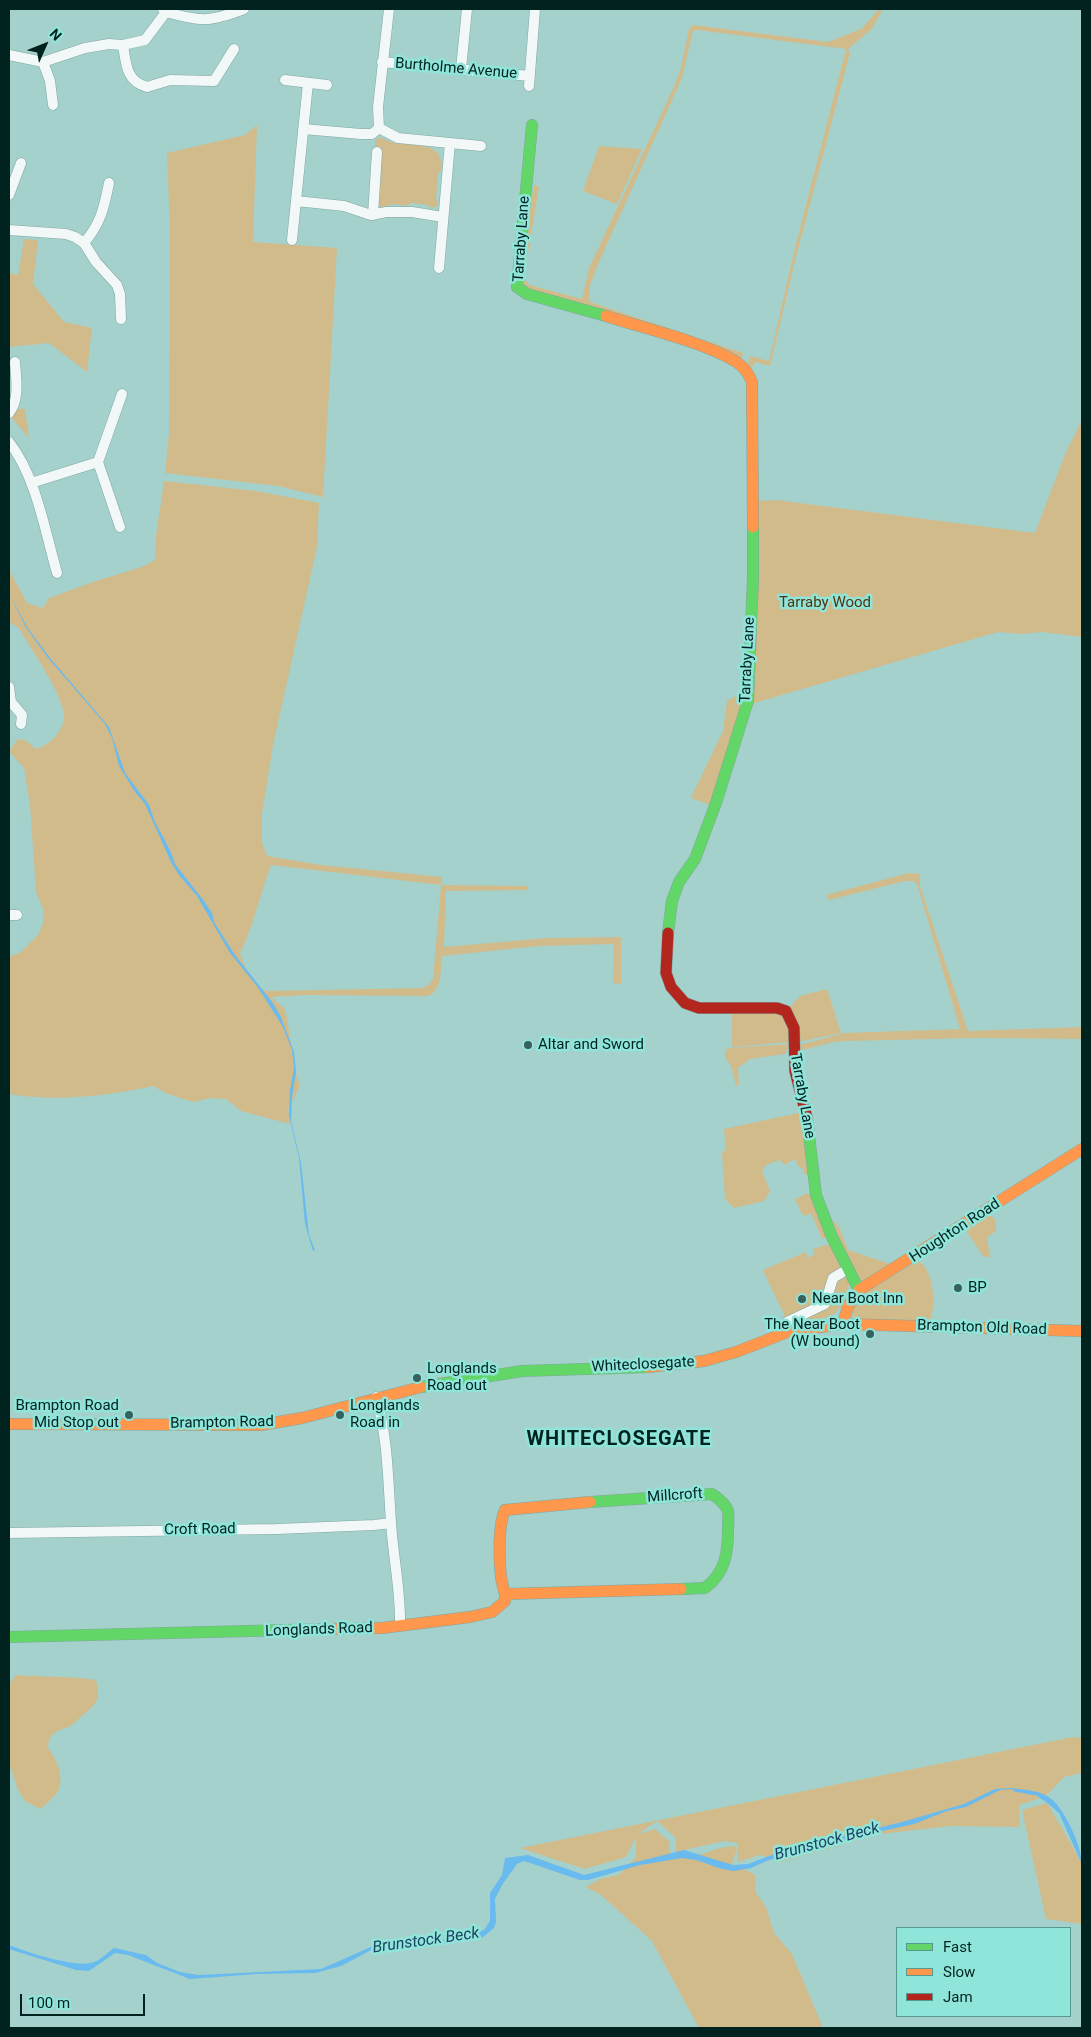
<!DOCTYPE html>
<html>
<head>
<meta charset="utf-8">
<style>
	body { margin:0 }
	#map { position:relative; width:1091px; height:2037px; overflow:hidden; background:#a4d1cc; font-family:Roboto,sans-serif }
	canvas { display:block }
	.frame { position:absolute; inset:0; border:10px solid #002320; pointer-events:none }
	.legend { position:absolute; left:896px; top:1927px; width:175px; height:90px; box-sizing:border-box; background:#90e5db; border:1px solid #569790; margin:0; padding:6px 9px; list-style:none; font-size:15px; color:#002320 }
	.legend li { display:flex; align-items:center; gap:10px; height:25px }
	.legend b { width:25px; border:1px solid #569790 }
	.north { position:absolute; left:20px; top:20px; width:50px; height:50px; -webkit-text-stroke:4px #90e5db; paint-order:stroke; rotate:46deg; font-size:14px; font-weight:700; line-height:20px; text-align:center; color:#002320 }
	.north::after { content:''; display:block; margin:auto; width:18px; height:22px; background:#002320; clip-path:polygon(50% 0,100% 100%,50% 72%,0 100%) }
	.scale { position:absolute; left:20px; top:1994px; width:125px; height:22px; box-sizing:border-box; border:2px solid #002320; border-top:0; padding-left:6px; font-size:15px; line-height:18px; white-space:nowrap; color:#002320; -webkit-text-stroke:4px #90e5db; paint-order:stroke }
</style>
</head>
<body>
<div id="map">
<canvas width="1091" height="2037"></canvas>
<div class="frame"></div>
<ul class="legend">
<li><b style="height:6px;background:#63d668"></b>Fast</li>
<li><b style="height:6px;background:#ff974d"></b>Slow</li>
<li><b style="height:6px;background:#b3261e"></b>Jam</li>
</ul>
<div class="north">N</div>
<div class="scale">100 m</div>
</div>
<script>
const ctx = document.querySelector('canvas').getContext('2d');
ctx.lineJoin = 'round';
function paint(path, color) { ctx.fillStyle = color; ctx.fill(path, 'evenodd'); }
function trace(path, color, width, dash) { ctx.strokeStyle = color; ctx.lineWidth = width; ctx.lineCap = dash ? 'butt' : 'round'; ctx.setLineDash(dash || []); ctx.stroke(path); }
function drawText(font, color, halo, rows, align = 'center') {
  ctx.font = font + ' Roboto,sans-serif'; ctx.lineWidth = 5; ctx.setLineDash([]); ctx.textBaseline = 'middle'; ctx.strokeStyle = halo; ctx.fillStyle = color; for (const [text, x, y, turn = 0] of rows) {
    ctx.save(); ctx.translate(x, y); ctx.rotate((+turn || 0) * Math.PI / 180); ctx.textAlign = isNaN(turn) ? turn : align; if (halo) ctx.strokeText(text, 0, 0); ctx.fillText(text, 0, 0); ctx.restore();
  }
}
paint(new Path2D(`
	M879,9H883L872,29L848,49L850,53L796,257L770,366L755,362L751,369L748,362L750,356L769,361L795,248L846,49L697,30L693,31L682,78L599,262L589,288L590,302L743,353L742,358L523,288L519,279L534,185L539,187L524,277L528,284L533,286L582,299L589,268L674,87L681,68L689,29L693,25L828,42L861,29Z
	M257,125L253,242L337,248L323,497L278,486L165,473L169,433L170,233L167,153L245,135Z
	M380,137C384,139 388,141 391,142C411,148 445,138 441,171L438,173L436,198L438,202V206L431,208L428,205L410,203L407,206L395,204L376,208L381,147L375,146V141Z
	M599,146L642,149L617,204L583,191Z
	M24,239L38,240L33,284L64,322L92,328L87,372L49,343L9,347V273L18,275Z
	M17,409H25L29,438L11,417Z
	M1082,420V637L1042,632L1022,634L998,632L751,704L756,501L776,500L1035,533L1066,452Z
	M164,481L256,491L319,503L317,547L273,745L262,814V843L267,856L321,865L442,877L441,885L528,886V890L446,891L444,947L547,938L621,937V984L613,983L614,944L539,946L442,956C440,971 443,989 428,996L306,995L271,997L284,1008L287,1018L294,1066L300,1086L288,1109L290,1124L241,1111L226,1099L210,1098L193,1102L168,1094L153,1086C106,1096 57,1102 9,1094V957L21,952L38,935L43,923V909L36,892L30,805L24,768L9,751L18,739L25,740L36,749C49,746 65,730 64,715C61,691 31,650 19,628L9,622V570L27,603L43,608L49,598L93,582L142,567L155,560L156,536ZM271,865L441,885L433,979L429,985L422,988L266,991C248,981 247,971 240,953C254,925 260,894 271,865Z
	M743,692L742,715L710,805L691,798L723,731L727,701Z
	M909,873L920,874V886L968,1031L1082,1027V1039L978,1038L846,1041L834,1042L798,1051L799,1045L844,1033L960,1029L917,884L913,881H905L829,900L826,895Z
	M827,989L841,1033L803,1041L732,1047V1011L780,1009L791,1006L800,996Z
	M790,1044L785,1054L750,1059L738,1068L739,1084L736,1086L731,1066L725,1057V1051L728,1048Z
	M803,1112L809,1175L803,1174L804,1170L797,1165L796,1160H793L784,1165L780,1160L766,1165L762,1171L770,1191L764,1201L734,1208L725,1199L722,1152L726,1150L724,1129Z
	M808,1193L812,1195L826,1237L822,1239L811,1213L805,1216L802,1214L795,1199Z
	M989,1215C997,1218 996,1224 996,1231L987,1237L990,1257H984L967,1232V1230Z
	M832,1218L840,1229L848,1250L890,1264L862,1282L844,1254Z
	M829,1244L849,1283C849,1292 842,1308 834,1314C825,1320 795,1327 786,1319C784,1317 784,1314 783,1312C776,1298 769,1284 763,1270L806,1252L808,1258L815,1254L813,1249Z
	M917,1261C933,1266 937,1306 930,1320H856L853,1317L852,1309L862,1294Z
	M16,1675C43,1677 70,1676 96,1680C101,1700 97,1703 82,1716C78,1719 74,1724 70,1726C57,1732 49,1731 48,1748C56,1759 64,1775 59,1789C56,1796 46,1804 40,1809L25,1801L18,1790L9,1763L10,1683Z
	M1073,1737L1082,1738V1773L1064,1777L1046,1796L1020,1805L1019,1827L951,1826L880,1834L780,1862L760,1855L737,1862L738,1843L724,1841L676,1852V1838L657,1821L638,1834L655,1829L669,1841L671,1858L702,1854L720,1848L734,1846L737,1848L732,1864L735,1868H742L755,1875L756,1893L766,1907L774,1933L792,1954L823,2028H699L652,1941L601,1895L586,1887L600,1879L619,1875L636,1857V1837L626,1857L585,1869L520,1848Z
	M1047,1803L1082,1863V1924L1046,1919L1022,1810Z`), '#d1bb8b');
paint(new Path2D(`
	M9,593L27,627L50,658L109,727L125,773L149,805L155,822L171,852L175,864L204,901L212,913L214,922L235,955L273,1003L281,1017L294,1052L296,1072L292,1097L291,1121L301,1163L309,1235L315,1250L313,1251L305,1224L299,1158L289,1116L290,1090L294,1068L292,1050L283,1027L257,986L230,953L197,896L179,875L171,862L145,804L135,792L119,766L112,738L105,724L48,658L25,626Z
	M1012,1788C1023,1790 1037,1790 1047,1796C1063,1804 1082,1847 1082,1864L1059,1813L1039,1796L1012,1789L1000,1790L966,1807L947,1811L914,1824L829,1843L769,1860L751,1868L734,1871L722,1869L696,1860L682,1858L640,1865L588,1880H580L524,1861L517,1864L502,1885L495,1899L496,1922L494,1928L482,1938L429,1946L375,1948L341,1966L315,1973L257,1974L190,1979L128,1955L115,1953L89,1971L76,1970L9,1949V1945C26,1952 73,1967 90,1963C99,1962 107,1953 114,1948L146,1955L157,1963L180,1972L198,1975L321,1969L384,1941L416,1940L427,1943L473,1934L484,1930L490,1921V1893L502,1875L505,1858L528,1855L584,1875L684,1850L733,1865L748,1864L782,1851L902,1822L964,1804L995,1789Z`), '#68baef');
trace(new Path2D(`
	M1014,1790L1034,1794
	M1039,1796L1053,1805`), '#68baef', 2.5);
const street = new Path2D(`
	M163,9L166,12C201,22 210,22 244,9
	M389,9L378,107L379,128L398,138L481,146
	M123,45C126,64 126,81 147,87L170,80L214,81L234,49
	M9,55L43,62L85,48L109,44L123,45L145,40L166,12
	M43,62L50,81L53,105
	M382,62L530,76
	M461,69L467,9
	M285,80L327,85
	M529,86L535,9
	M303,129L361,134H372L379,128
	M9,195L21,163
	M296,201L344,206L371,215L386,212H412L443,217
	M373,215L377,152
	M9,230L66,234L75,237L84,243L96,262L117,285L120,294L121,319
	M292,240L308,83
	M84,243C101,223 104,208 109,183
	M439,268L450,143
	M9,413C20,400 16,378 15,362
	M9,442C36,476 45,531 57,573
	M98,462L122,394
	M31,483L98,462L120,527
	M9,687L11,702L22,715L21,724
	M9,915H17
	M781,1334L787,1322L825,1304L833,1278L848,1269
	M376,1397C388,1437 388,1481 391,1522C393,1557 401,1591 400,1626
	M9,1533L277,1529L374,1525L391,1523`);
const fast = new Path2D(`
	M532,125L517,287L527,294L606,316
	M668,933L672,901L679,882L695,859L716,803L748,701L753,577V527
	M807,1118L816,1195L832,1237L859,1290
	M421,1387L522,1371L648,1367
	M590,1502L712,1494C718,1498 725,1503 728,1511C729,1516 728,1524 728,1530C728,1554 725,1573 705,1588L681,1589
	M9,1637L328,1629`);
const slow = new Path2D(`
	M606,316C646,329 700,341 735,361C743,366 749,374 752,382L753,527
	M843,1324L848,1306L859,1290L1082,1149
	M648,1367L704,1361L736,1352L790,1331L843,1324L1082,1331
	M9,1424L261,1425L302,1418L421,1387
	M506,1594L681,1589
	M328,1629L382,1628L470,1617L492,1612L505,1601C506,1593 502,1586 501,1577C499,1560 498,1525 505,1510L590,1502`);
const jam = new Path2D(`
	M668,933L666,973L671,987L685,1003L699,1008H777L786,1011L794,1028L795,1071L807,1118`);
trace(street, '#80a6a1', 11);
trace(fast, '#80a6a1', 12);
trace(slow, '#80a6a1', 12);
trace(jam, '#80a6a1', 12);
trace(street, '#f1f8f7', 10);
trace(fast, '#63d668', 11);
trace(slow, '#ff974d', 11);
trace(jam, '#b3261e', 11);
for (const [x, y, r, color] of [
	[528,1045,5,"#39605c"],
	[958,1288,5,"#39605c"],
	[802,1299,5,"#39605c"],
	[870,1334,5,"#39605c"],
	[417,1378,5,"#39605c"],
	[129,1415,5,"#39605c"],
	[340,1415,5,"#39605c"]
]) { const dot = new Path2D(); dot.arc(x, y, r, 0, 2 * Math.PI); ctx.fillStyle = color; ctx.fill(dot); trace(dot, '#90e5db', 2); }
drawText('15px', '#002320', '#90e5db', [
	["Burtholme Avenue",456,69,5],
	["Tarraby Lane",522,239,-86],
	["Tarraby Lane",748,660,-87],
	["Tarraby Lane",802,1096,80],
	["Houghton Road",955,1231,-33],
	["Brampton Old Road",982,1328,2],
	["Whiteclosegate",643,1365,-3],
	["Brampton Road",222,1423,-1],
	["Millcroft",675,1496,-4],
	["Croft Road",200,1530,-1],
	["Longlands Road",319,1630,-2]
]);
drawText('15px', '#54330c', '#90e5db', [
	["Tarraby Wood",825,603]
]);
drawText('15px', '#002320', '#90e5db', [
	["Altar and Sword",538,1045],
	["BP",968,1288],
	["Near Boot Inn",812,1299],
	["The Near Boot",860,1325,"right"],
	["(W bound)",860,1342,"right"],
	["Longlands",427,1369],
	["Road out",427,1386],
	["Brampton Road",119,1406,"right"],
	["Mid Stop out",119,1423,"right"],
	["Longlands",350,1406],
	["Road in",350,1423]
], 'left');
drawText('italic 16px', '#1b4261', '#90e5db', [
	["Brunstock Beck",827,1842,-15],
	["Brunstock Beck",426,1941,-8]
]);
ctx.letterSpacing = '1px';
drawText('bold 20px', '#002320', '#90e5db', [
	["WHITECLOSEGATE",619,1440]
]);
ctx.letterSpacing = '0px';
</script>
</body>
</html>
